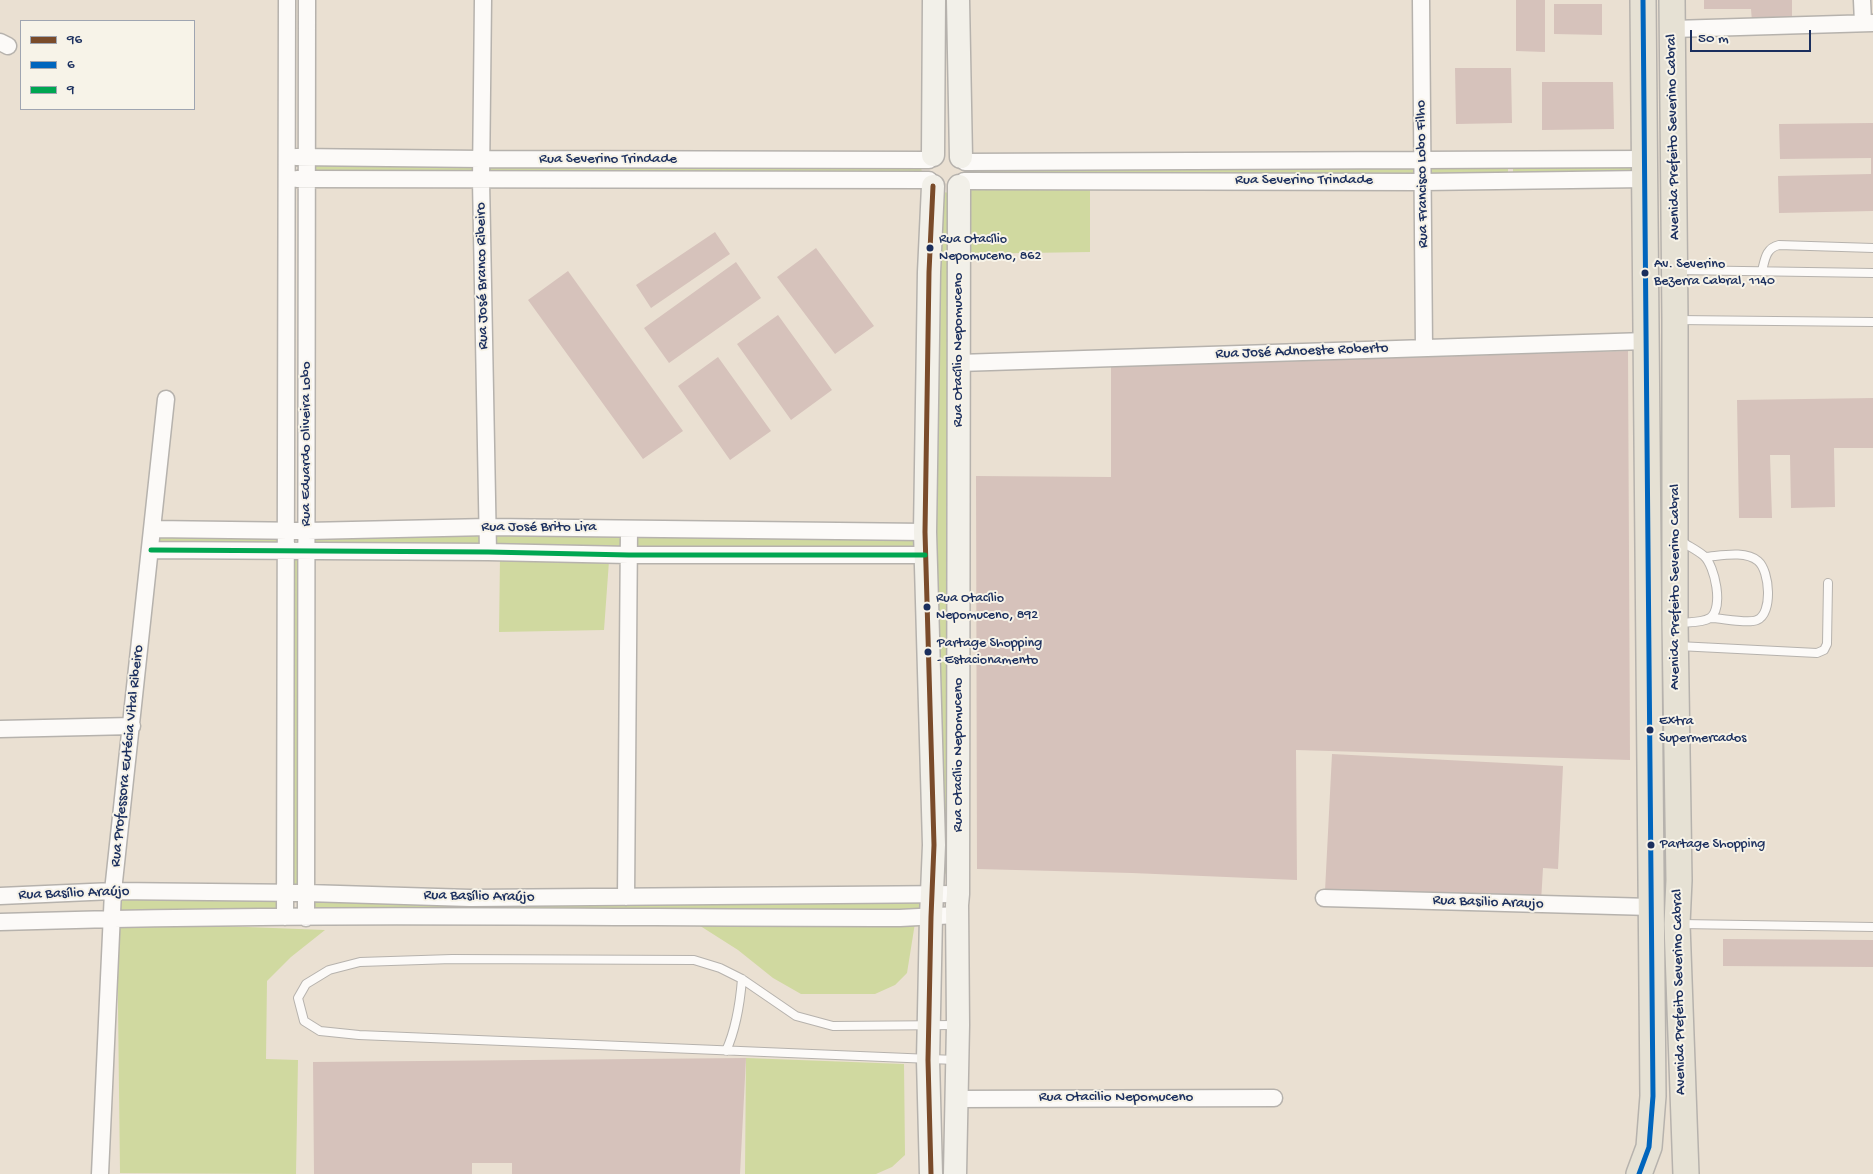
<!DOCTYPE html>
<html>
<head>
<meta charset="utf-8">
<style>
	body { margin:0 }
	#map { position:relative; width:1873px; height:1174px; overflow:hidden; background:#eae0d2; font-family:"Gochi Hand",sans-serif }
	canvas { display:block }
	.legend { position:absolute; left:20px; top:20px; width:175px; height:90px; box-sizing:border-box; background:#f7f3e8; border:1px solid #9fa5b1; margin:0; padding:6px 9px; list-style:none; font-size:15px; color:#1b2f5e }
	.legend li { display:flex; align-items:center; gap:10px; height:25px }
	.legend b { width:25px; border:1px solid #9fa5b1 }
	.scale { position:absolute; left:1690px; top:30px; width:121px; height:22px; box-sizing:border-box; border:2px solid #1b2f5e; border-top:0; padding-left:6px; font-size:15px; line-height:18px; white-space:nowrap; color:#1b2f5e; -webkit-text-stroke:4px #f7f3e8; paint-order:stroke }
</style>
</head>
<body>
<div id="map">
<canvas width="1873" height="1174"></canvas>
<ul class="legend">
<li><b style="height:6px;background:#7a4b2a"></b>96</li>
<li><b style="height:6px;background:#0065bd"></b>6</li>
<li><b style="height:6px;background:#00a651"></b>9</li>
</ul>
<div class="scale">50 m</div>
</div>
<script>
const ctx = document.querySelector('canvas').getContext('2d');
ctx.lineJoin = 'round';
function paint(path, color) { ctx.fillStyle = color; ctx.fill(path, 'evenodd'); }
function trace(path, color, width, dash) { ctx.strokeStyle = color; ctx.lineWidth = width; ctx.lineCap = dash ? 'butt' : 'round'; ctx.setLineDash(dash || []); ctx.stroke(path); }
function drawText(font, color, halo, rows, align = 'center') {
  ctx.font = font + ' "Gochi Hand",sans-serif'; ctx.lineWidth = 4; ctx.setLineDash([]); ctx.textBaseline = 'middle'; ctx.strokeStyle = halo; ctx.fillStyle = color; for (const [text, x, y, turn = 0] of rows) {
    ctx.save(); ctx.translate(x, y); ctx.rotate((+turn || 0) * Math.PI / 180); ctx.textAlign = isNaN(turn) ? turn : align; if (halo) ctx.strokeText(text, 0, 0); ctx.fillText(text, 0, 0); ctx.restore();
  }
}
paint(new Path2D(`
	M309,159L475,165L476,177H310Z
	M1425,162L1508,163V178L1425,179Z
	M1513,162H1640L1641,178H1513Z
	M1420,163V178L968,173V168Z
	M488,164H921L922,175H488Z
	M965,183L1090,185V252L963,254Z
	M935,191L950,193L953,874L938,873L934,522Z
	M493,527L624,533L625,551L492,547Z
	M483,531L484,548L313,549L312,534Z
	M158,533L278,534V544H158Z
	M635,533L924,536V552H635Z
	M303,555L302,884L289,885V556Z
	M500,557L609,561L604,630L499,632Z
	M309,897L926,898L928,914L309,913Z
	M283,899L282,911H117V900Z
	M117,922L325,930L291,957L267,981L266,1059L298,1060L296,1174L120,1173Z
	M694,922L915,923L907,973L895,985L875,994H801L773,978L738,950Z
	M746,1058L904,1064L905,1155L892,1167L876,1174H745Z`), '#d0d9a0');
paint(new Path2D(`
	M1516,0H1545V52L1516,51Z
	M1704,0H1792V22H1752L1751,9H1704Z
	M1554,4H1602V35L1554,34Z
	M1455,68H1511L1512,123L1456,124Z
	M1542,82H1613L1614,129L1542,130Z
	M1873,123V211L1779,213L1778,176L1871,174V158L1780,159L1779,124Z
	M715,232L730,254L651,308L636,285Z
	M816,248L874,326L835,354L777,277Z
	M736,262L761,298L669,363L644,328Z
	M568,271L683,431L643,459L528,300Z
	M778,315L832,390L791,420L737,344Z
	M1628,351L1630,760L1296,750L1297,880L1132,873L977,869L976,476L1111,477V366Z
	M718,357L771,431L730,460L678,386Z
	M1873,398V448H1834L1835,507L1791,508L1790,455H1770L1772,518H1739L1737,400Z
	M1332,754L1563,766L1558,869L1543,868L1541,902L1325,891Z
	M1723,939L1873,940V967L1723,966Z
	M746,1058L740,1174H512V1163H472V1174H314L313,1062Z`), '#d6c2bb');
const lane = new Path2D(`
	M1677,270L1873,273
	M1762,271C1765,259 1766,248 1779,245L1873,248
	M1677,320L1873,322
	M1705,557C1720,556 1745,550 1758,561C1770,571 1773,614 1757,620C1748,624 1721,618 1710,618
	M1679,623C1689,622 1702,623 1710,618C1724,608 1715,566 1704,556C1697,550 1688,546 1681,541
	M1678,646L1817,653L1824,650L1827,644L1828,583
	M1681,924L1873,927
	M955,1025L833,1026L796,1016L742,979L720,968L694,960L452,959L360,962L329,970L306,984L298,998L304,1021L320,1031L359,1035L955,1060
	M726,1051C736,1029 740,1004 742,979`);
const street = new Path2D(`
	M483,0L481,180L488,552
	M1421,0L1424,347
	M1862,0L1863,23
	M1673,29L1873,23
	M0,42L8,46
	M296,157L481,159L929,160
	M965,162L1645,159
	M297,179L929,180
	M964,181L1423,182L1645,179
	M959,363L1646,341
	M153,529L307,531L488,527L925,532
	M151,550L488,552L629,555H925
	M0,729L132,726
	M0,896L113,891L307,893L470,898L958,894
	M626,897L629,529
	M1324,898L1651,907
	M285,917L287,0
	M306,918L307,0
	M0,922C300,912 600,918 900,918L957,915
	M957,1099L1274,1098
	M100,1174L113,891L166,399`);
const secondary = new Path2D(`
	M958,0L961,157
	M933,155L934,0
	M931,1174L928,1060L931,917L934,845L925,532L929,272L933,186
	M955,1174L958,1025L957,905L958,894L959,186`);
const primary = new Path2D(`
	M1672,0L1675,320V623L1679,880L1677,924L1686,1174
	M1639,1174L1649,1147L1653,1096L1643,0`);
trace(lane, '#b6b2ad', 10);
trace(street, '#b6b2ad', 19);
trace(secondary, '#b6b2ad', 25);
trace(primary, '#b6b2ad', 28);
trace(lane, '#fcfaf8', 8);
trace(street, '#fcfaf8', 16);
trace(secondary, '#f2f0e9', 22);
trace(primary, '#e6e1d4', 25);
trace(new Path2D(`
	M931,1174L928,1060L931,917L934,845L925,532L929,272L933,186`), '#7a4b2a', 5);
trace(new Path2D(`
	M1639,1174L1649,1147L1653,1096L1643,0`), '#0065bd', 5);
trace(new Path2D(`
	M151,550L488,552L629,555H925`), '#00a651', 5);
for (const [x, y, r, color] of [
	[930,248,4.5,"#1b2f5e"],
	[1645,273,4.5,"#1b2f5e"],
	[927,607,4.5,"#1b2f5e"],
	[928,652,4.5,"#1b2f5e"],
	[1650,730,4.5,"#1b2f5e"],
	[1651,845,4.5,"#1b2f5e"]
]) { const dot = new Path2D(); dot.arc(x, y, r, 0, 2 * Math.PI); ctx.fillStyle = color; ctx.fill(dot); trace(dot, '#f7f3e8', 2); }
drawText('14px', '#1b2f5e', '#f7f3e8', [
	["Rua Otacílio",939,240],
	["Nepomuceno, 862",939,257],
	["Av. Severino",1654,265],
	["Bezerra Cabral, 1140",1654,282],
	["Rua Otacílio",936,599],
	["Nepomuceno, 892",936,616],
	["Partage Shopping",937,644],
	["- Estacionamento",937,661],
	["Extra",1659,722],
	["Supermercados",1659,739],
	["Partage Shopping",1660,845]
], 'left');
drawText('15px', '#1b2f5e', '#f7f3e8', [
	["Avenida Prefeito Severino Cabral",1674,137,-91],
	["Rua Severino Trindade",608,160],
	["Rua Francisco Lobo Filho",1423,174,-91],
	["Rua Severino Trindade",1304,181],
	["Rua José Branco Ribeiro",483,276,-91],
	["Rua Otacílio Nepomuceno",959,350,-90],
	["Rua José Adnoeste Roberto",1302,352,-2],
	["Rua Eduardo Oliveira Lobo",307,444,-90],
	["Rua José Brito Lira",539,528],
	["Avenida Prefeito Severino Cabral",1676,587,-90],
	["Rua Otacílio Nepomuceno",959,755,-90],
	["Rua Professora Eutécia Vital Ribeiro",128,756,-84],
	["Rua Basílio Araújo",74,894,-2],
	["Rua Basílio Araújo",479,897,1],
	["Rua Basilio Araujo",1488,903,2],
	["Avenida Prefeito Severino Cabral",1680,992,-91],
	["Rua Otacilio Nepomuceno",1116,1098]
]);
</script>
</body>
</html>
